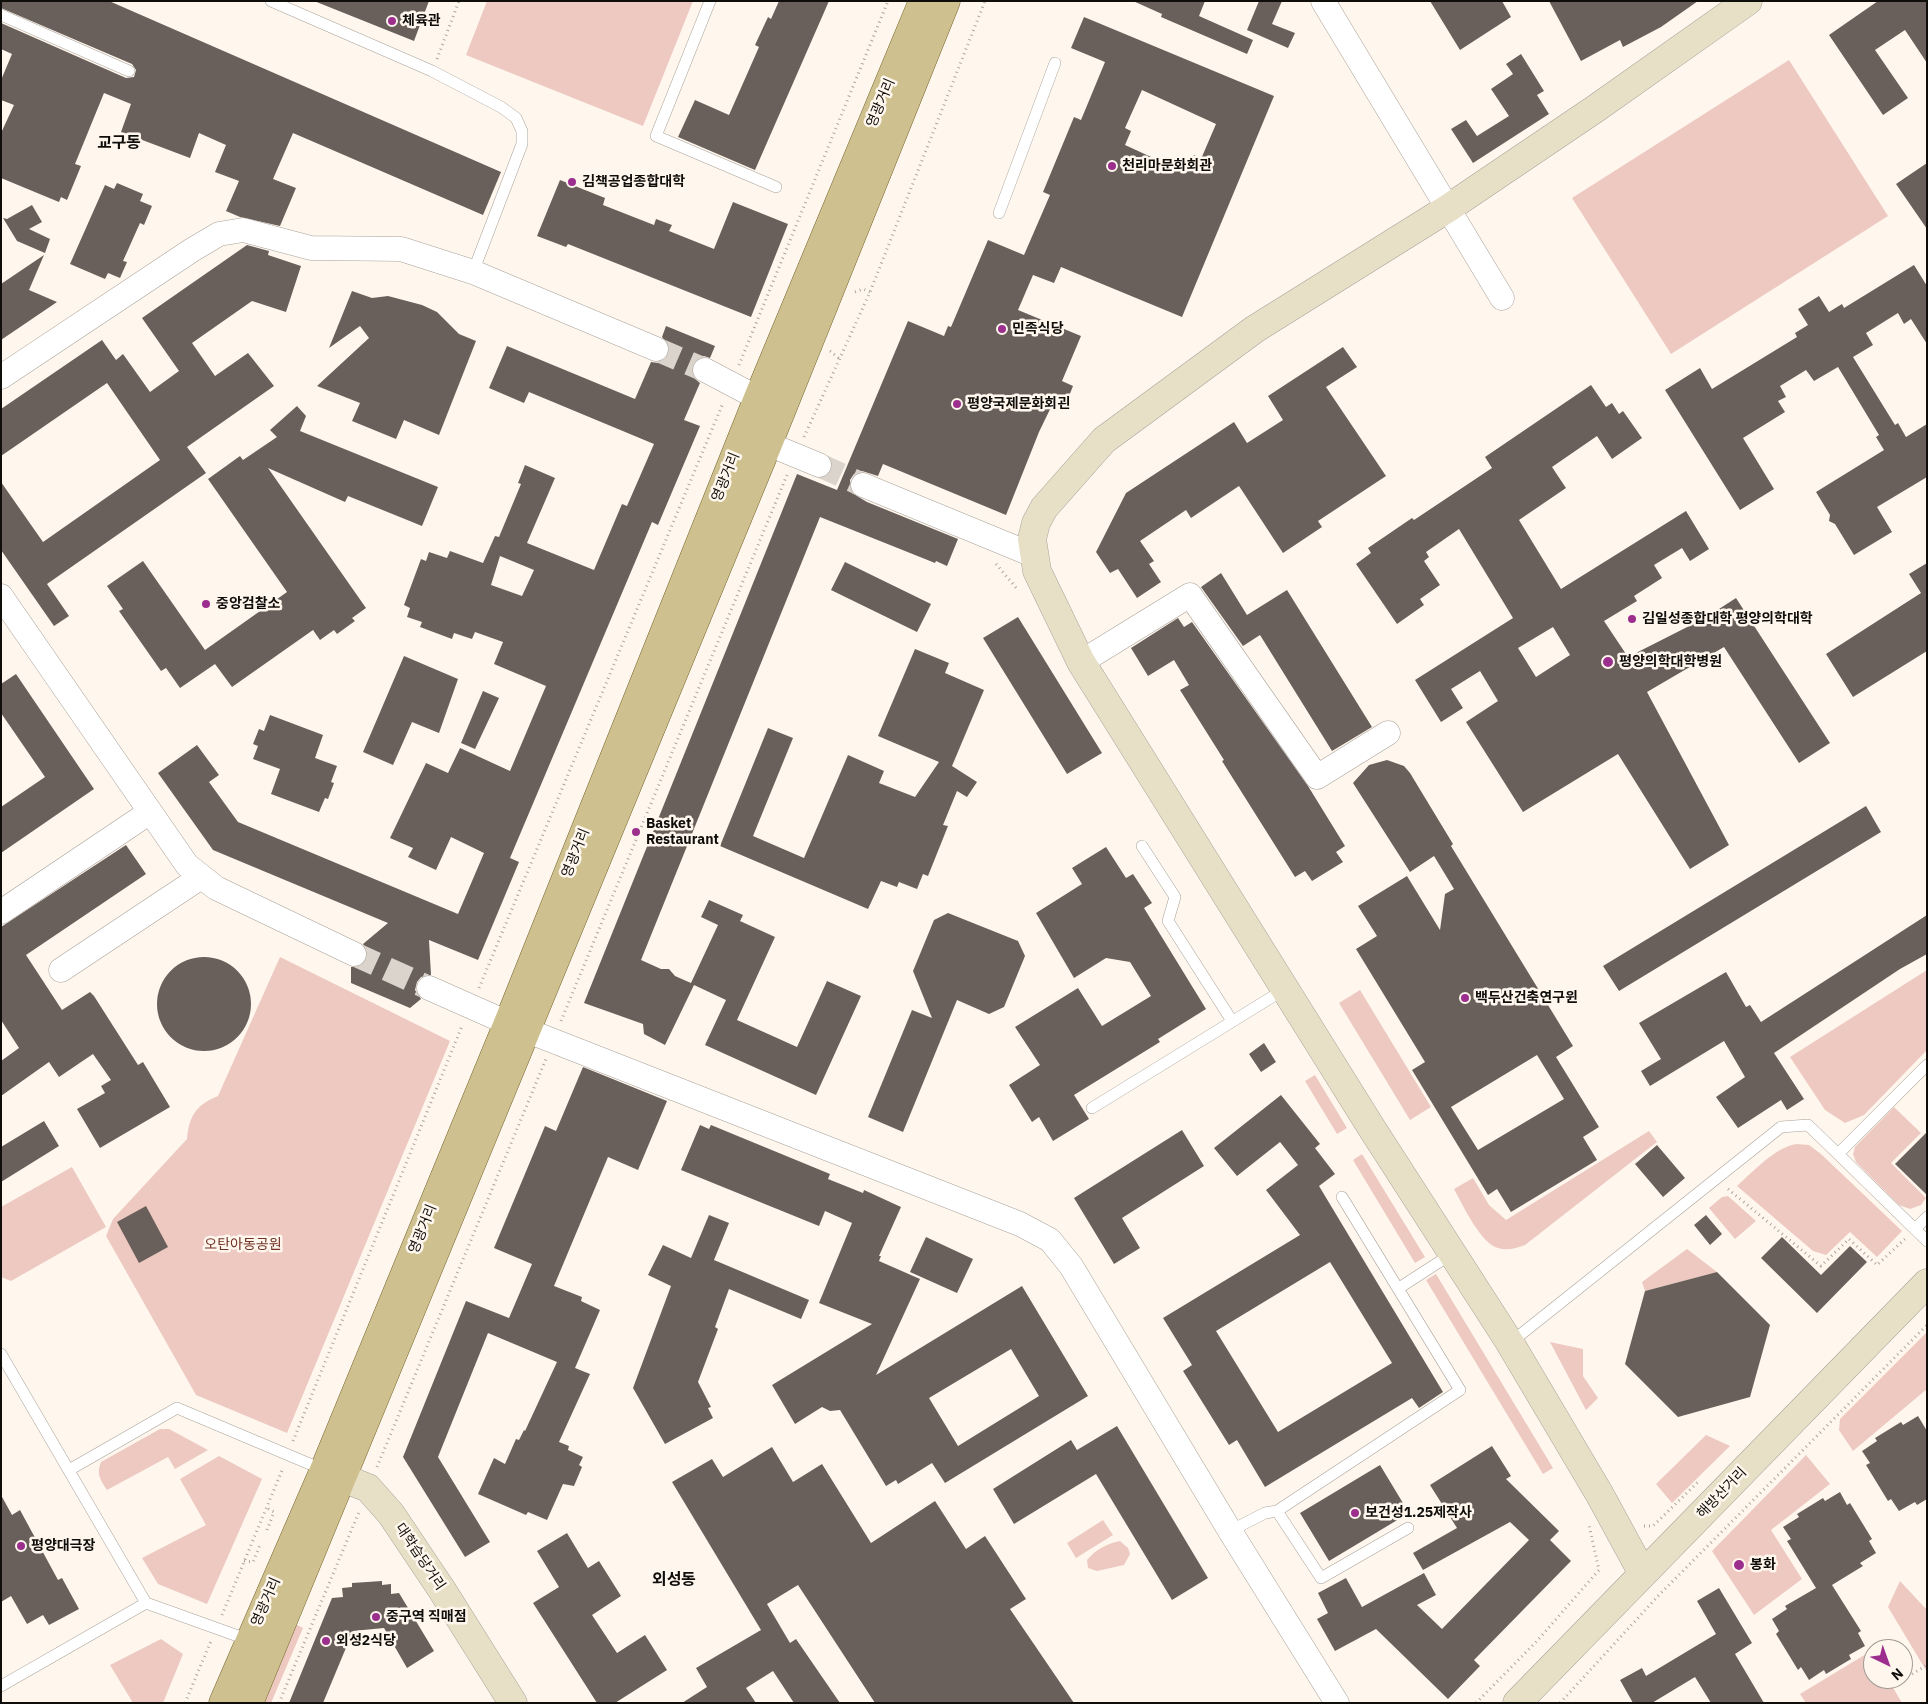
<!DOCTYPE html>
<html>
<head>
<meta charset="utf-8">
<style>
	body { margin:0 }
	#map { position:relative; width:1928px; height:1704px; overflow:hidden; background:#fff7ee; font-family:"IBM Plex Sans",sans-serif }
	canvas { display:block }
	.frame { position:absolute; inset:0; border:2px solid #100e0b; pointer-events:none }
	.north { position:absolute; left:1863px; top:1639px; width:50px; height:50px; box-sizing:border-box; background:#fff7ee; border:1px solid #9f9a93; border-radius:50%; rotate:138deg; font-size:14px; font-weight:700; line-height:20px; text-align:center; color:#100e0b }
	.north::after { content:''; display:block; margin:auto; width:18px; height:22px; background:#9c2e8d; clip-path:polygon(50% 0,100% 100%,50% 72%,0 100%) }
</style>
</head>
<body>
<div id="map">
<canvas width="1928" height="1704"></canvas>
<div class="frame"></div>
<div class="north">N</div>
</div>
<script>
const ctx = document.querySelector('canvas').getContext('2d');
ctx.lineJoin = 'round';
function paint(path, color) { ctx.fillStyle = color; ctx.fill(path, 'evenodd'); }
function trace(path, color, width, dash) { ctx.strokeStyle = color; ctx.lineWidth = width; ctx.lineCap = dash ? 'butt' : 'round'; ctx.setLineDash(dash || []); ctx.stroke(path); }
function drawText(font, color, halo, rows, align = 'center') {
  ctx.font = font + ' "IBM Plex Sans","Noto Sans KR",sans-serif'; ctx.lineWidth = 5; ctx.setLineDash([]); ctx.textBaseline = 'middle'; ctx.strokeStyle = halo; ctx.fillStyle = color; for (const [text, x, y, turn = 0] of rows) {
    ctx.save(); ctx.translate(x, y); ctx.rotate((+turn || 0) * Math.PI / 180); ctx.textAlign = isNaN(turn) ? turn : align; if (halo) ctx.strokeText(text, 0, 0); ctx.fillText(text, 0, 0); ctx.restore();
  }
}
paint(new Path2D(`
	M487,1H693L643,126L466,55Z
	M1789,60L1888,216L1671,354L1572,198Z
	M280,957L450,1041L287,1433L196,1395L106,1236L113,1219L187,1139C189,1116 196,1105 218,1096Z
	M1927,970V1050L1864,1115L1845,1123L1825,1110L1790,1057Z
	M1360,990L1431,1107L1410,1120L1339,1003Z
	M1315,1075L1347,1128L1337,1134L1305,1081Z
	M1894,1107L1921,1133L1891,1163L1926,1198L1921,1205L1910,1209L1899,1205L1856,1162L1853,1154L1855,1147Z
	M1649,1131L1657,1142L1525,1245C1517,1248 1507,1251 1498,1248C1480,1243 1463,1205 1454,1189L1473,1178L1489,1205L1506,1220Z
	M1797,1144L1809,1145L1821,1154L1902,1231L1877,1257L1850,1232L1826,1255L1813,1251L1737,1186C1754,1171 1775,1147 1797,1144Z
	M1362,1154L1425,1257L1415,1263L1353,1160Z
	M72,1167L106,1227L11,1281L1,1277V1207Z
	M1728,1196L1756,1221L1735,1239L1709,1208L1722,1197Z
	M1687,1249L1717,1272L1645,1291L1642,1282Z
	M1436,1274L1553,1468L1543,1474L1426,1280Z
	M1927,1332V1389L1853,1451L1839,1430L1840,1419Z
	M1550,1342L1583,1349V1376L1598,1398L1586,1410Z
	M160,1429H169L208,1450L175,1469L168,1457L107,1490C100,1479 96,1474 101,1462Z
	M1706,1435L1730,1446L1672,1503L1656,1484Z
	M1806,1455L1830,1484L1771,1530L1802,1579L1754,1615L1712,1551Z
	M219,1456L262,1479L207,1604L158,1584L142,1558L206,1525L180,1479Z
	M1103,1520L1113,1535L1076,1558L1067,1543Z
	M1120,1541L1128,1548L1130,1554L1124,1565L1097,1571L1088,1568L1087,1560C1095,1550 1108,1543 1120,1541Z
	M1900,1581L1927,1610V1672L1888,1607Z
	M295,1624L303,1628L271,1703H262Z
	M161,1639L183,1654L163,1703H133L110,1665Z
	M1871,1651L1873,1655V1679H1888L1902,1703H1806L1800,1694Z`), '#edc9c1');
paint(new Path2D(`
	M1,1H109L501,172L483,215L293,133L273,179L296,188L280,226L240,217L226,211L239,181L215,172L226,145L199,133L190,158L121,132L131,104L104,93L75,164L81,166L67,200L61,197L59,202L1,178V133L14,105L1,100V80L12,54L1,49V23L126,78L134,77L136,70L132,64L1,8Z
	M314,1H429L414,41Z
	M779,1H829L755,170L678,137L695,100L729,115L759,47L755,45L768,17L771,19Z
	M1133,1H1205L1199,16L1253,40L1247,54L1161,17L1162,14Z
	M1259,1H1282L1272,24L1295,33L1288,48L1247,30Z
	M1430,1H1502L1511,17L1460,50Z
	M1549,1H1698L1661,27L1623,47L1620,40L1581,61Z
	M1878,1H1927V63L1905,30L1875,50L1908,98L1883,115L1829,35Z
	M1084,17L1274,96L1182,317L1061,267L1054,283L1033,275L1018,310L1081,336L1062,381L1073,386L1065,406L1054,401L1039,432L1006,515L883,464L878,476L862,471L854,474L850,480L852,493L867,502L958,539L947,566L936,561L935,563L820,517L641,960L661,969H669L675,976L691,983L718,925L701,917L709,900L743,915L740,921L775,937L737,1020L797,1047L827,981L861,996L816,1095L705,1045L726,1000L694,985L665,1045L644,1034L643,1024L584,1003L797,474L837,490L908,321L944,336L948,326L951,327L988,240L1024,255L1050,195L1043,192L1074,117L1081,120L1105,62L1071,48ZM1142,90L1216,124L1201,159L1194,155L1186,173L1125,145L1131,131L1125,128Z
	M1521,54L1544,91L1537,95L1549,114L1473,163L1451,129L1466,120L1477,136L1509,116L1491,89L1513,74L1506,64Z
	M1927,163V229L1896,184Z
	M560,180L605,198L603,205L654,225L656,219L672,225L669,231L714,249L733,202L788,224L751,317L568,244L566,247L537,236Z
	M117,183L143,194L140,201L152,206L144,225L140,223L123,261L127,262L120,278L108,273L105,279L70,264L105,185L114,189Z
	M32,205L42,222L29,229L50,239L45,253L17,241L3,218L7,219Z
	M247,245L269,251L268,255L301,266L286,312L252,301L192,343L215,376L248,353L274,386L187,447L206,473L47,584L69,616L54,626L1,550V482L43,542L160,460L107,383L1,456V409L102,340L116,360L123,354L150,392L179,371L142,318Z
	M44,255L29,290L57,302L1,340V284Z
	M1914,265L1927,286V344L1911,319L1904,324L1898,313L1866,333L1873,345L1853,357L1895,425L1898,423L1906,437L1927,424V477L1877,507L1892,532L1854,555L1835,524L1829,521L1830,515L1816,492L1884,450L1876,437L1879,435L1838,367L1814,381L1806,370L1780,386L1786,397L1778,401L1785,412L1743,438L1774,489L1740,510L1665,390L1700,368L1712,389L1797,337L1795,333L1808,325L1798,309L1819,296L1829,312L1842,304L1844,308Z
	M352,291L372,298L388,296L422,305L437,312L459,334L476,341L439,435L404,420L396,439L352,421L360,403L317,386L369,338L360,326L329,348Z
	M666,326L715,346L710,358L704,356L697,359L691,370L694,378L700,383L684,420L700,426L658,525L652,522L510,858L519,862L478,960L429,940L431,975L421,977L417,982L415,990L421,999L410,1008L351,983V967L361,966L367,959L368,952L363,944L388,923L213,850L158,773L197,745L219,775L209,782L238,822L458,914L484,853L451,837L436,870L408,857L413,848L390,838L426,763L448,773L460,748L510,771L546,686L494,664L503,642L475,632L472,639L454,633L452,639L420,627L422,622L407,617L410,608L404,605L421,559L426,561L429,552L447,558L450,551L483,563L495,536L499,537L521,484L518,483L525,465L555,478L527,543L594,570L622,504L627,506L654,444L529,392L524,403L489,388L507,346L635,399L651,362L658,363L668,355L670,347L662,337ZM500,556L534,570L522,596L491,585Z
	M1343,347L1357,367L1326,387L1386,476L1318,521L1322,527L1283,553L1239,486L1191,518L1186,510L1140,541L1154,561L1149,564L1161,582L1137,598L1118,569L1110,573L1096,552L1126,493L1234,422L1247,443L1283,420L1268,396Z
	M1591,385L1606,407L1612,403L1619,414L1623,411L1642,438L1612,459L1597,436L1552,467L1566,488L1519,520L1561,589L1686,511L1709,549L1690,561L1682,548L1654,565L1662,578L1634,596L1637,601L1604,621L1628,657L1705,618L1736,598L1830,743L1799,763L1724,647L1647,692L1729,845L1690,869L1618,754L1523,812L1466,722L1498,701L1480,671L1451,689L1463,708L1441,722L1415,680L1513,618L1459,529L1426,552L1429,557L1424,561L1440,585L1420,599L1424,605L1397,624L1356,564L1371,553L1368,548L1412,518L1414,520L1492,468L1485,457ZM1553,627L1570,655L1536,677L1518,648Z
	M297,406L306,416L300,431L438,487L422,526L348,496L345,502L268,468L366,608L352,618L355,621L337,634L334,630L320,640L313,630L232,687L215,664L180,688L166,668L161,671L119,611L123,609L107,586L143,561L205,650L287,592L208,479L240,456L243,460L277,437L270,430Z
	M845,562L931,604L917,632L831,590Z
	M1927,563V651L1853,697L1826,654L1921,593L1909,574Z
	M1221,573L1247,615L1287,590L1372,727L1332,751L1260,635L1243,646L1201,587Z
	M1018,617L1102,753L1067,774L983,638Z
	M1178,618L1184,627L1192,622L1308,786L1345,846L1336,852L1343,862L1312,881L1305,871L1295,877L1222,761L1224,760L1180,690L1189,685L1174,660L1148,676L1131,648Z
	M915,649L949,663L945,673L984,690L952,766L977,782L967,797L957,791L943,825L948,826L928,876L923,874L917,889L899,882L897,887L881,881L868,909L720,846L768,728L793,738L753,836L804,858L848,755L884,771L879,783L915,797L939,762L878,736Z
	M404,656L458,679L439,733L412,722L393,765L363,752Z
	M16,674L94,789L1,853V807L45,777L1,713V684Z
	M483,691L499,698L475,749L461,743Z
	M270,715L323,735L315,758L337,766L331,782L334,783L328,799L325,798L319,812L271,794L280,769L253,759L258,746L253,744L259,729L264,731Z
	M1387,760L1404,766L1410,773L1453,844L1451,846L1573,1046L1556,1057L1599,1127L1583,1137L1597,1160L1511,1212L1497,1189L1488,1195L1412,1070L1425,1062L1356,949L1377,936L1358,906L1407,876L1440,930L1445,894L1454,889L1434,856L1410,872L1353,783L1369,765ZM1537,1055L1564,1099L1478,1150L1451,1107Z
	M1866,806L1881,832L1619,991L1603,966Z
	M126,845L146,874L26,955L62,1010L90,992L94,996L138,1065L143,1062L170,1107L100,1148L77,1109L105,1093L101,1086L111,1080L93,1054L59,1077L49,1062L1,1096V1061L19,1048L1,1020V927Z
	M1106,847L1126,878L1133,874L1152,903L1144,908L1206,1009L1158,1039L1160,1042L1074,1095L1089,1119L1053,1141L1039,1117L1032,1122L1009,1085L1040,1065L1015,1027L1078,988L1102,1026L1151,996L1130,962L1106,958L1074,978L1036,913L1082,884L1072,868Z
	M948,913L1018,941L1025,956L1004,1007L989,1014L957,1000L903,1132L868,1117L912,1010L932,1018L913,971L934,920Z
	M1927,915V954L1900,969L1774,1053L1804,1099L1787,1110L1781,1100L1738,1128L1716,1097L1745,1077L1724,1041L1650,1086L1641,1071L1661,1059L1639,1023L1726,972L1746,1007L1750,1005L1761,1022Z
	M157 1004a47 47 0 1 1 94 0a47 47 0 1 1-94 0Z
	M1264,1043L1276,1062L1261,1072L1249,1054Z
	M583,1067L667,1101L638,1170L608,1157L554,1286L582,1297L581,1301L600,1310L575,1368L590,1374L559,1442L569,1446L568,1450L583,1457L579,1465L582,1467L574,1486L563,1484L547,1520L528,1512L526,1515L478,1494L494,1458L505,1464L516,1439L519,1440L524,1430L525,1431L557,1362L488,1333L438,1457L490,1542L465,1557L403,1457L466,1301L509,1318L532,1264L494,1248L545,1126L556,1131Z
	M1281,1095L1320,1144L1315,1148L1335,1174L1319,1186L1443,1392L1419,1408L1412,1398L1265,1487L1237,1440L1229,1445L1183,1371L1192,1365L1163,1318L1300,1235L1266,1190L1298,1165L1280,1142L1237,1176L1214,1148ZM1330,1262L1392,1363L1278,1432L1216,1331Z
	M44,1121L59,1146L1,1182V1147Z
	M700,1125L709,1129L711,1125L830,1174L828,1179L863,1193L864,1190L901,1207L879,1256H881L879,1261L920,1279L876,1375L1022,1286L1088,1396L945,1483L932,1463L898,1484L896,1480L886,1486L840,1410L830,1411L822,1407L795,1424L772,1385L872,1324L819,1303L852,1223L825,1211L819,1226L681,1170ZM1011,1349L1039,1396L958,1446L929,1398Z
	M1182,1130L1204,1166L1122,1218L1140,1248L1114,1264L1074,1198Z
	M1927,1132V1195L1895,1164Z
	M1657,1145L1685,1178L1663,1197L1635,1164Z
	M146,1206L168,1247L139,1263L117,1222Z
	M709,1215L729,1223L714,1260L809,1300L801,1319L729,1289L715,1327L718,1329L698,1382L711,1407L708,1408L713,1418L665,1444L633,1388L671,1286L648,1275L663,1245L691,1258Z
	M1706,1215L1722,1234L1710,1245L1694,1225Z
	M926,1237L973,1259L957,1293L910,1272Z
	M1782,1237L1821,1275L1850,1246L1867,1262L1817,1313L1761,1258Z
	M1717,1272L1770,1325L1750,1397L1678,1417L1625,1364L1645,1291Z
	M1918,1416L1927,1431V1499L1917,1505L1915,1502L1899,1511L1891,1499L1888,1501L1866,1465L1870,1463L1862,1451L1877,1441L1875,1438L1901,1422L1903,1425Z
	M1117,1426L1208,1578L1172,1600L1096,1474L1014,1524L993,1489L1071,1440L1077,1450Z
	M1492,1446L1511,1476L1506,1479L1559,1531L1550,1540L1571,1561L1474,1660L1480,1666L1448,1699L1376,1629L1335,1651L1317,1619L1328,1613L1318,1593L1346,1578L1362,1607L1424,1573L1436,1595L1417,1605L1442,1629L1529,1540L1510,1522L1423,1570L1413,1553L1457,1528L1430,1485Z
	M772,1447L793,1482L822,1464L871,1543L935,1501L966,1549L985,1536L1026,1599L1010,1609L1074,1703H875L798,1585L767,1604L790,1643L796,1639L840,1703H794L773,1671L746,1688L756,1703H682L707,1687L696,1668L761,1630L672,1482L712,1459L723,1477Z
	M1380,1465L1409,1513L1329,1561L1300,1513Z
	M1840,1492L1847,1505L1850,1503L1872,1539L1869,1541L1876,1553L1860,1563L1863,1566L1832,1585L1861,1631L1858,1633L1865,1646L1849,1655L1851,1659L1826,1674L1824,1670L1809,1680L1801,1667L1798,1670L1776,1634L1779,1631L1772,1619L1787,1609L1785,1606L1816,1588L1787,1541L1791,1539L1783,1527L1799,1517L1797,1514L1823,1498L1825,1501Z
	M1,1495L12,1515L20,1510L58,1580L62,1578L79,1609L49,1625L43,1615L27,1624L11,1596L1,1602Z
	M567,1533L588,1568L599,1561L621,1596L592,1615L617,1653L645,1635L667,1670L615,1703H597L533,1603L559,1587L537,1551Z
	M382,1581V1585L391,1584V1594L399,1593L434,1651L407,1668L384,1628L353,1631L323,1703H289L332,1598L343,1597L342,1588L352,1587V1583Z
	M1719,1588L1752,1643L1735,1654L1764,1703H1711L1695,1677L1652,1703H1633L1620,1680L1642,1668L1646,1676L1716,1634L1697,1601Z`), '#6a605b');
trace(new Path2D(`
	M656,349L705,370
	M819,465L863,485
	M354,954L429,988`), '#dbd4cc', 24, [24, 12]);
const lane = new Path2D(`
	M271,1L432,71L501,107L516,118L522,131V144L473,272
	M710,1L656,136L776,187
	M1,15L129,71
	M999,213L1055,63
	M1142,846L1175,897L1168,921L1232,1021
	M1092,1108L1285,989
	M1838,1154L1927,1241
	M1342,1197L1460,1390L1277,1511L1321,1578L1408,1528
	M1915,1229L1927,1217
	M1399,1288L1453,1253
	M1510,1343L1781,1127L1808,1125L1838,1154L1927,1065
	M1,1354L146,1603L1,1686
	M69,1470L177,1408L324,1470
	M1230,1531L1265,1513L1277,1511
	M146,1603L249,1640`);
const street = new Path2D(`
	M1323,1L1502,298
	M705,370L758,398
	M1,377L192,250L219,234L243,230L311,248L401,249L473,272L656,349
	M768,444L819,465
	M863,485L1033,555
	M1,596L187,865L216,888L354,954
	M1081,662L1190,595L1317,777L1388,733
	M1,912L150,812
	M61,970L201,877
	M429,988L508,1023
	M528,1031L1020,1224L1050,1240L1071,1266L1230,1531L1337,1703`);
const secondary = new Path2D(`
	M343,1478L368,1488L391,1514L442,1590L513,1703
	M1643,1574L1600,1495L1510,1343L1371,1127L1081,662L1037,571L1032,539L1036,523L1044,508L1104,440L1255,329L1447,209L1595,109L1748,1
	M1517,1703L1927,1283`);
const primary = new Path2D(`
	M223,1703L324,1470L508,1023L758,398L923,1
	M249,1703L768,444L946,1`);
trace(lane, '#a8a199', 12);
trace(street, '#a8a199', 25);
trace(secondary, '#a8a199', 29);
trace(primary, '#776730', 29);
trace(new Path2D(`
	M437,59L459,1
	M855,292L863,289L870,292
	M830,351L841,360
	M739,365L888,1
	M804,437L870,292L985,1
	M996,564L1018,590
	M479,988L723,403
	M561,1021L787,475
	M1728,1189L1821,1266L1849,1239L1877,1265L1905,1239
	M293,1441L462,1026
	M377,1467L546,1059
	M1644,1526H1653L1699,1481
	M267,1530L274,1512L267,1508
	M244,1561L253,1562L260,1545
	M222,1615L283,1468
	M1912,1674L1927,1665
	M185,1703L211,1641
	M279,1703L359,1512
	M1476,1703L1537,1641L1599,1570L1589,1525
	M1560,1703L1659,1595L1927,1325`), '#aca69f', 3, [1, 4]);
trace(lane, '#fff', 11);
trace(street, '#fff', 24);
trace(secondary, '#e7e0c7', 28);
trace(primary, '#cfc18f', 28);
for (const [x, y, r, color] of [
	[392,21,5,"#9c2e8d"],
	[1112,166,5,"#9c2e8d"],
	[572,182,5,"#9c2e8d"],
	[1002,329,5,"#9c2e8d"],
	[957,404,5,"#9c2e8d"],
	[206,604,5,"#9c2e8d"],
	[1632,619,5,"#9c2e8d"],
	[1608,662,6,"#9c2e8d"],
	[636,832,5,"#9c2e8d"],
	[1465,998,5,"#9c2e8d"],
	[1355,1513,5,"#9c2e8d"],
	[21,1546,5,"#9c2e8d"],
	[1739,1565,6,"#9c2e8d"],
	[376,1617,5,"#9c2e8d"],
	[326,1641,5,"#9c2e8d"]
]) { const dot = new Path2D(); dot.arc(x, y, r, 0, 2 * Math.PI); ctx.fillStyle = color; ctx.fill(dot); trace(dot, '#fff7ee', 2); }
drawText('bold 14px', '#100e0b', '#fff7ee', [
	["체육관",402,21],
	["천리마문화회관",1122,166],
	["김책공업종합대학",582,182],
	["민족식당",1012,329],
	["평양국제문화회괸",967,404],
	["중앙검찰소",216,604],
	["김일성종합대학 평양의학대학",1642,619],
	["평양의학대학병원",1619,662],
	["Basket",646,824],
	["Restaurant",646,840],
	["백두산건축연구윈",1475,998],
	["보건성1.25제작사",1365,1513],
	["평양대극장",31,1546],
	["봉화",1750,1565],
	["중구역 직매점",386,1617],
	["외성2식당",336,1641]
], 'left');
drawText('14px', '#100e0b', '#fff7ee', [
	["영광거리",881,103,-67],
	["영광거리",726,477,-68],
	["영광거리",576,853,-68],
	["영광거리",423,1229,-68],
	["해방산거리",1722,1493,-46],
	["대학습당거리",420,1557,56],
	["영광거리",266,1602,-66]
]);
drawText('14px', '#713123', '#fff7ee', [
	["오탄아동공원",243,1245]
]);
drawText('bold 16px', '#100e0b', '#fff7ee', [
	["교구동",119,143],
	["외성동",674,1580]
]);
</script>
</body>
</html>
